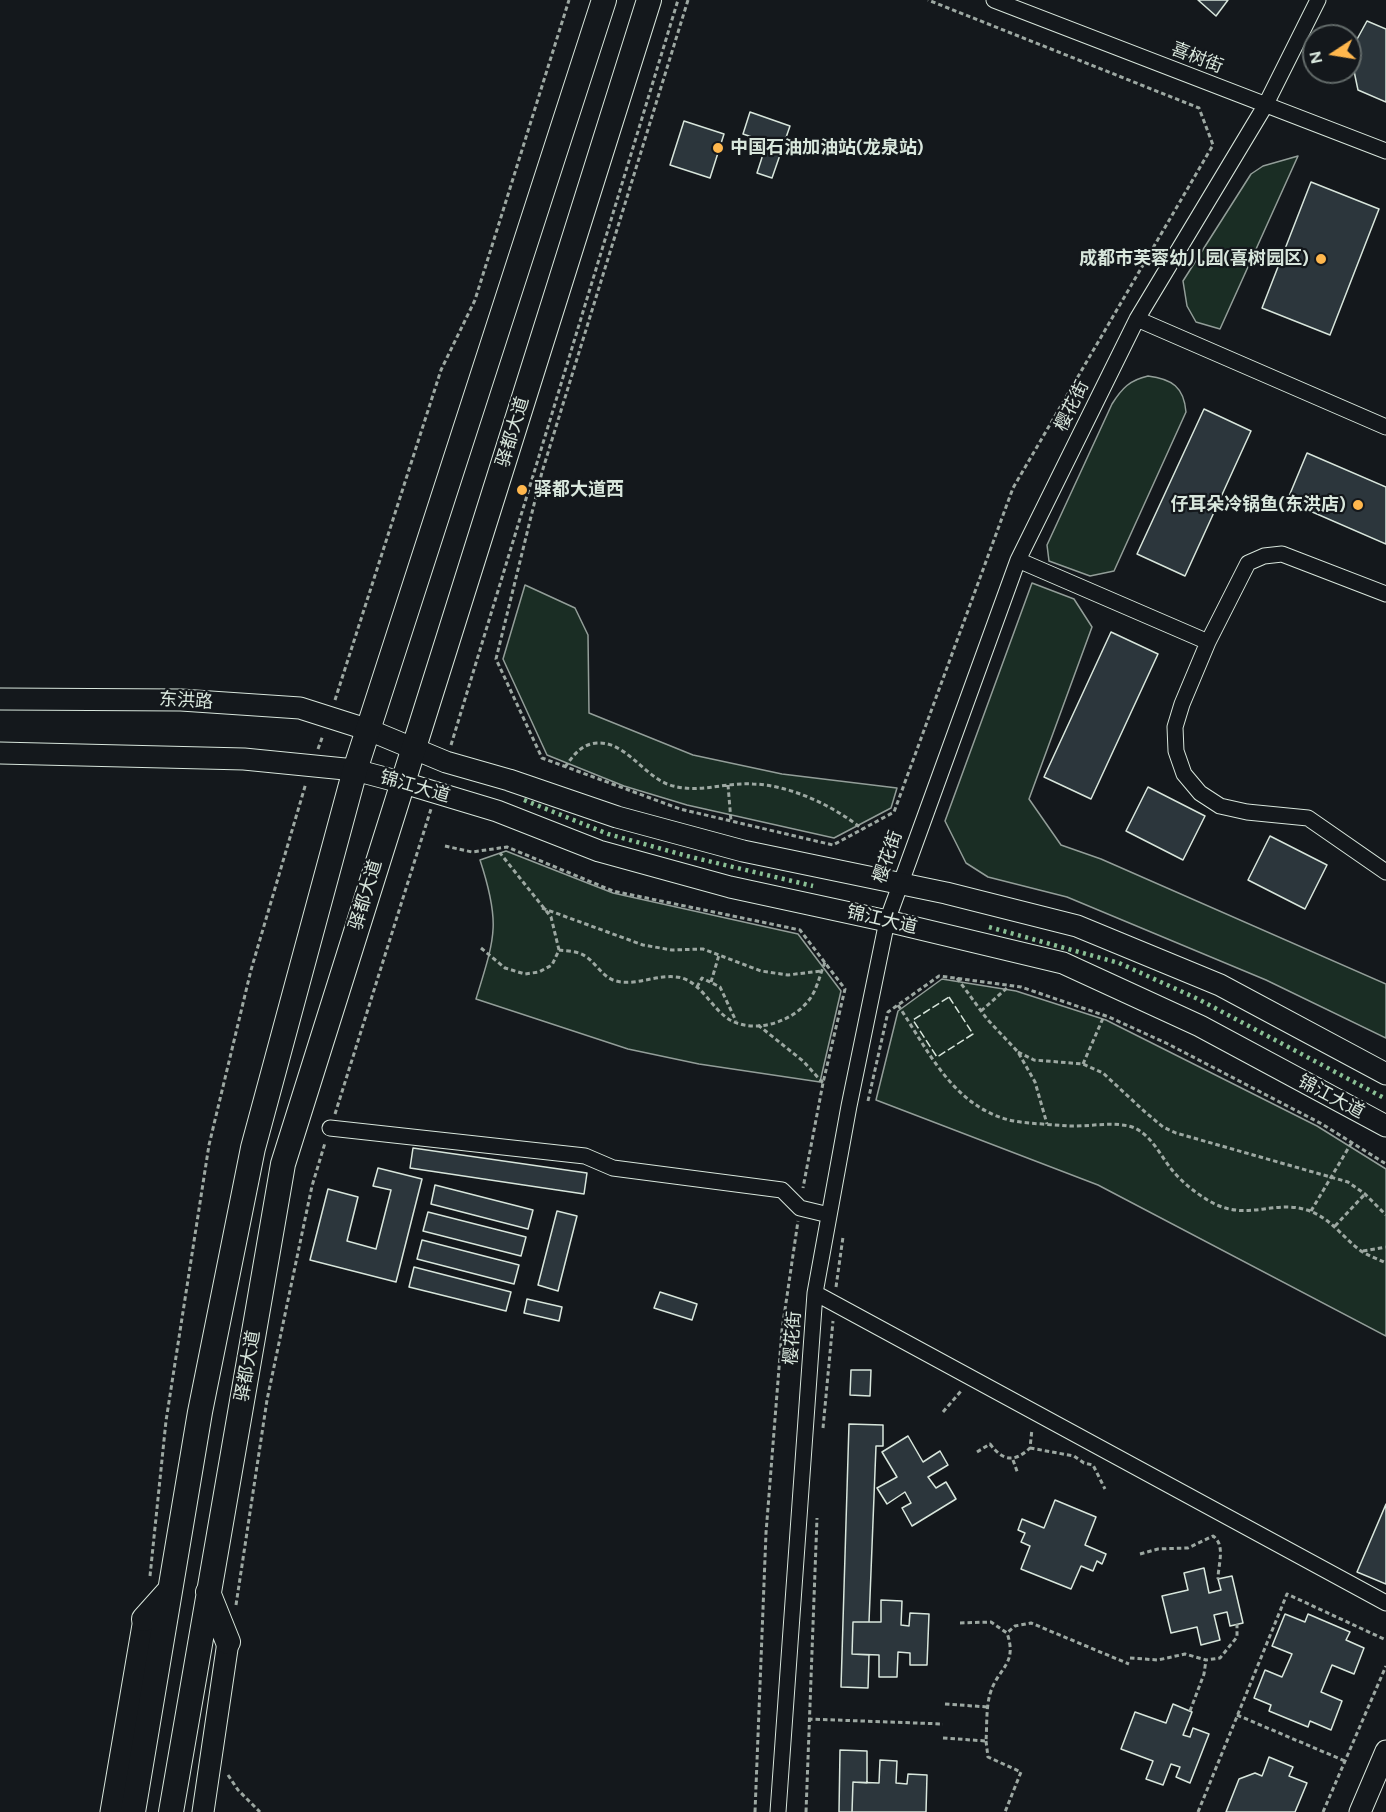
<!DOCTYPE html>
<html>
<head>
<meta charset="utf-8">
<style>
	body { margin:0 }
	#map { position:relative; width:1386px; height:1812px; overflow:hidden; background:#14181c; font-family:Figtree,sans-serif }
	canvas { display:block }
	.north { position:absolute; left:1302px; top:24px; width:60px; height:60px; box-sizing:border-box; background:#14181c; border:2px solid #626a69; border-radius:50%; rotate:258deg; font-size:16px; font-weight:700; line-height:24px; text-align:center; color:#d8e6dc }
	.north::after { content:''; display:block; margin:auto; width:21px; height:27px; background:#ffb74d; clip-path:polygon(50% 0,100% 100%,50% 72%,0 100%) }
</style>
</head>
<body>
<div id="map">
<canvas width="1386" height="1812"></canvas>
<div class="north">N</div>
</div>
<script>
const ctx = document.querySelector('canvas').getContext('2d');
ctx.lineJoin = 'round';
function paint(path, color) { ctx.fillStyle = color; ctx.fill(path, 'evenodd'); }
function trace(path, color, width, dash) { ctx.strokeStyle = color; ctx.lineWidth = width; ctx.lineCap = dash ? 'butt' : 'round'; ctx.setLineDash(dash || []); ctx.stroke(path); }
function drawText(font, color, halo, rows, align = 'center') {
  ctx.font = font + ' Figtree,"Noto Sans SC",sans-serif'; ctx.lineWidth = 4.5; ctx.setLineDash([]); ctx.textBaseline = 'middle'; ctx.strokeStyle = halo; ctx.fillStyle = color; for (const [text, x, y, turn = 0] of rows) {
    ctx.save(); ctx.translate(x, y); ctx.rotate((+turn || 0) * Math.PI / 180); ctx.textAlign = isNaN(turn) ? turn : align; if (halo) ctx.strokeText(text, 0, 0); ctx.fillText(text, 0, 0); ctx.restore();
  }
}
const green = new Path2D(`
	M1298,156L1220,329L1196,322L1187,306L1183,281L1251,174L1263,166Z
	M1148,376C1172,379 1184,387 1186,412L1114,571L1090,576L1049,561L1047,545L1112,404C1122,388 1130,380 1148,376Z
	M1032,583L1074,599L1092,627L1029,799L1061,845L1101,859L1386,984V1038L1266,980L1067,897L988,877L966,863L945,821Z
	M525,585L575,608L588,635L589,713L693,755L782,774L897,788L891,808L834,838L687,805L624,786L547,755L503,659Z
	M506,851L613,893L798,934L841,991L820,1082L699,1064L628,1049L476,999C495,937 501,924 480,860Z
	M942,979L1016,991L1106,1020L1317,1126L1386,1169V1336L1098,1185L876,1100L898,1011Z`);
paint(green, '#1a2d24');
trace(green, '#939e99', 1.5);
const building = new Path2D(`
	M1198,0H1228L1216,16Z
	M1367,21L1386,29V102L1358,90L1350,52Z
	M750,112L790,126L772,178L757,173L767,142L743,134Z
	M684,121L724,134L710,178L670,165Z
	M1311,182L1379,209L1330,335L1262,308Z
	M1204,409L1251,431L1185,576L1137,554Z
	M1307,453L1386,487V544L1287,501Z
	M1111,632L1158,654L1091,799L1044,777Z
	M1148,787L1205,816L1183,860L1126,831Z
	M1270,836L1327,865L1305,909L1248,880Z
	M413,1148L587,1173L584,1194L410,1168Z
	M378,1168L422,1179L396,1282L310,1260L328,1189L358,1197L347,1241L376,1249L391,1190L373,1186Z
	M435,1185L533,1210L528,1229L431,1204Z
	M557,1211L577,1216L558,1291L538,1285Z
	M428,1212L526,1237L521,1256L423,1231Z
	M422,1240L519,1265L514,1284L417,1259Z
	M414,1267L511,1292L506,1311L409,1287Z
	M660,1292L697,1304L692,1320L654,1308Z
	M527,1299L562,1307L559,1321L524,1313Z
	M851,1370H871L870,1396L850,1395Z
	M849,1424L883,1425V1446H876L869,1622H853L852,1654L869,1655L868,1688L841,1687Z
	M908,1436L923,1462L940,1451L948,1465L928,1477L936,1488L946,1482L956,1499L912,1526L902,1508L911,1503L905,1492L887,1504L877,1488L897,1477L882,1452Z
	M1055,1500L1096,1517L1085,1545L1106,1554L1102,1564L1097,1561L1093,1571L1081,1566L1071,1589L1021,1569L1030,1546L1021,1542L1025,1533L1018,1530L1022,1519L1044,1528Z
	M1386,1504V1584L1357,1572Z
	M1204,1568L1209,1593L1221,1590L1218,1579L1232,1576L1243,1623L1230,1626L1227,1612L1214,1615L1220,1640L1201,1645L1197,1627L1171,1633L1162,1596L1188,1590L1184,1573Z
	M881,1600L902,1601L901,1625L909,1626L910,1613L929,1614L927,1665H910V1653L898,1652L897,1677H879V1655L852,1654L853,1622H881Z
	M1285,1614L1305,1622L1308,1614L1350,1632L1346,1640L1364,1648L1354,1674L1332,1665L1321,1692L1342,1701L1331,1730L1310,1721L1308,1727L1269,1711L1271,1705L1254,1698L1265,1670L1282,1677L1292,1654L1272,1646Z
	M1173,1704L1192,1712L1183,1735L1190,1737L1193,1728L1209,1734L1190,1783L1176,1777L1180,1767L1171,1764L1163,1785L1146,1779L1153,1761L1121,1749L1135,1712L1166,1723Z
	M840,1750L867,1751V1783L853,1782L852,1812H839Z
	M1269,1757L1293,1767L1289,1776L1307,1783L1295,1812H1226L1239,1779L1255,1773L1262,1776Z
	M880,1760L897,1761L896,1783L907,1784L908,1774L927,1775L926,1812H852L853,1782L879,1783Z`);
paint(building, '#2c363c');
trace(building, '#d8e6dc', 1.5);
const street = new Path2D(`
	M994,0L1386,151
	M1137,319L1386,427
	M1018,560L1208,642
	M1386,594L1282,554L1264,556L1248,563L1208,642L1182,704L1175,727L1176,751L1184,774L1200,793L1220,806L1247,812L1308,818L1386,872
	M330,1128L585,1156L613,1168L782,1190L800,1208L829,1215
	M815,1293L1386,1603
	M778,1812L815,1293L849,1106L887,921L1018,560L1137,319L1265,106L1318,0`);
const secondary = new Path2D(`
	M0,699L181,700L300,708L369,730L446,762L509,780L617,817L743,851L946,893L1077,926L1220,985L1386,1074
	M0,753L244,759L355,770L404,783L497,811L599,851L730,887L887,921L1063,963L1200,1026L1386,1126
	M111,1812L144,1619
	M203,1812L228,1642
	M1360,1812L1386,1751`);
const primary = new Path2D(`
	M208,1592L228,1642
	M144,1619L170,1590
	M133,1812L200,1412L253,1148L355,770L604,0
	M171,1812L283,1164L649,0`);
trace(street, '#d8e6dc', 17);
trace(secondary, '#d8e6dc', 23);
trace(primary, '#d8e6dc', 26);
trace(new Path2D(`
	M688,0L542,472L496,659L542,758L680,809L833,845L894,812L1013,488L1213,145L1199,108L928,0
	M335,700L441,370L475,300L569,0
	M451,745L678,0
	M318,749L323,735
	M565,767C573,756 581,744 597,743C624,741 643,774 667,784C697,795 723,782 753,784C790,785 834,806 862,829
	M728,785L731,821
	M445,846L472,852L507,847L613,891L800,930L845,989L823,1083L803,1188
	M542,908L643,945L672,950L703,949L761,971L788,975L821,971
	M481,948L505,968L525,974L539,972L552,965L559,950L551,917L500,853
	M559,950C567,951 578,951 585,956C596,963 601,975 613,980C635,988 659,972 682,978C702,984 712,1009 730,1020C756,1034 792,1022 809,1000C817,990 820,974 825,962
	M957,978L987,1019L1018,1052L1035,1082L1047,1124
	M711,982L719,955
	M697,987L702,978L720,987L736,1021
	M898,1005C928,1050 952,1105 1009,1120C1027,1124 1049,1124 1068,1126C1088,1127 1113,1121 1132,1127C1151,1134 1160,1155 1172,1170C1181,1181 1193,1191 1206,1199C1245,1224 1271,1199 1307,1210C1331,1218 1342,1237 1361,1251C1369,1256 1378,1259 1386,1263
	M981,1011L1009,986
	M758,1025L803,1061L823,1083
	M1018,1052L1034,1060L1083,1064L1103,1073L1144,1111L1163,1127L1176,1133L1348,1182L1365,1194L1386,1215
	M1083,1064L1104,1016
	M868,1101L888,1012L939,976L1021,987L1109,1017L1168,1044L1322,1124L1386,1164
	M335,1114L431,809
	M1311,1211L1352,1142
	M1335,1226L1365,1194
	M1363,1251L1386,1247
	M836,1287L843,1237
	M943,1412L961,1391
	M823,1428L833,1321
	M1030,1448L1074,1456L1084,1463L1093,1465L1105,1489
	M977,1452L990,1444C1003,1461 1014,1463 1030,1448L1032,1429
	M1013,1460L1018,1474
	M1140,1554L1158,1549L1188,1548L1213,1536C1226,1545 1218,1565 1218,1579
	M150,1576L166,1421L209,1145L251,970L306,783
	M236,1605L267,1400L312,1186L325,1143
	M960,1623L991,1622L1007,1633L1015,1626L1031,1623L1129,1664
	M1130,1658L1158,1660L1185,1654L1206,1660L1220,1658L1237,1637V1624
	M945,1704L988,1707
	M1190,1711L1204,1674L1206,1660
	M1237,1715L1345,1761
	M808,1719L943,1724
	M943,1738L986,1741C987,1726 986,1708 990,1694C998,1667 1018,1665 1007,1633
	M986,1741L988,1757L1021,1772L1005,1812
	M228,1775L238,1790L260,1812
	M755,1812L766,1533L782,1330L798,1221
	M806,1812L817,1518
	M1198,1812L1287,1594L1386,1640
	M1323,1812L1386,1666`), '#9da8a2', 3, [4.5, 3]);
trace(street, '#14181c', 15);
trace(secondary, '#14181c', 21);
trace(primary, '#14181c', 24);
trace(new Path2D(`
	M524,800L608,834L687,856L813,886
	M989,927L1119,963L1198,999L1386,1099`), '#8ac095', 4.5, [3, 4.5]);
trace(new Path2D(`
	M949,997L973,1034L937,1057L913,1020Z`), '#d8e6dc', 1.5, [8, 3]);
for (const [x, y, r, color] of [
	[718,148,6,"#ffb74d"],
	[1321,259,6,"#ffb74d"],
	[522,490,6,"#ffb74d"],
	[1358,505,6,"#ffb74d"]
]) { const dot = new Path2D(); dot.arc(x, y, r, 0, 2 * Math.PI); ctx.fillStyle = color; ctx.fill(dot); trace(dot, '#14181c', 2); }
drawText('18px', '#d8e6dc', '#14181c', [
	["喜树街",1197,58,21],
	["樱花街",1072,406,-64],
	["驿都大道",513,432,-73],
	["东洪路",186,701,3],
	["锦江大道",415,787,16],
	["樱花街",888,857,-71],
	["驿都大道",366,895,-73],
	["锦江大道",882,920,13],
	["锦江大道",1331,1097,28],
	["樱花街",793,1338,-86],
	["驿都大道",248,1366,-80]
]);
drawText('bold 18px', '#d8e6dc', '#14181c', [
	["中国石油加油站(龙泉站)",730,148],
	["成都市芙蓉幼儿园(喜树园区)",1309,259,"right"],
	["驿都大道西",534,490],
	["仔耳朵冷锅鱼(东洪店)",1346,505,"right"]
], 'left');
</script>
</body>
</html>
